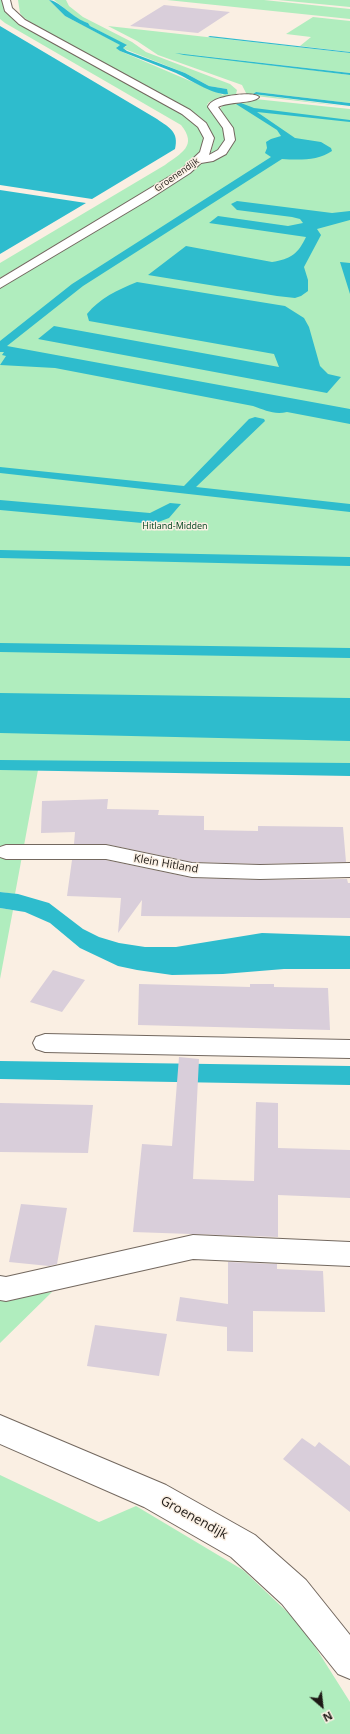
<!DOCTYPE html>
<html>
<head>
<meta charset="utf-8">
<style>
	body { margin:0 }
	#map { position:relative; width:350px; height:1734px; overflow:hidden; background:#faefe3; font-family:"Open Sans",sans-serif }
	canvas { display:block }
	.north { position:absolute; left:302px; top:1686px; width:40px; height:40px; -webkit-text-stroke:3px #faefe3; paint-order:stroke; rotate:152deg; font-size:11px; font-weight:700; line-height:16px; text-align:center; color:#1d1915 }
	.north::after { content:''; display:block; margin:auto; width:14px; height:18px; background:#1d1915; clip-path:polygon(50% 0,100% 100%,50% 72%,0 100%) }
</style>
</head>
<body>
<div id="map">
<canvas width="350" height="1734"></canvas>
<div class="north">N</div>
</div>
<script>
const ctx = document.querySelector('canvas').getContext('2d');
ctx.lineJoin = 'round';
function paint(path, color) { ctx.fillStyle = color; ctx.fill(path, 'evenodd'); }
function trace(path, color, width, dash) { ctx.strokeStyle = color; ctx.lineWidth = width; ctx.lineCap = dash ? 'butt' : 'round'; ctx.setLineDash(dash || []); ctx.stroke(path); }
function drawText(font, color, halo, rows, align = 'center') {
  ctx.font = font + ' "Open Sans",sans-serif'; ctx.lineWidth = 3; ctx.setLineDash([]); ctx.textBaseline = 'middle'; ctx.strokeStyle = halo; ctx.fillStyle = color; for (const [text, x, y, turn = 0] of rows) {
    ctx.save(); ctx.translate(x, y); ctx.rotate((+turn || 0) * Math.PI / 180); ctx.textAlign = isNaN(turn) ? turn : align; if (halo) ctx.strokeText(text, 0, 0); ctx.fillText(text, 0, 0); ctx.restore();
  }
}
paint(new Path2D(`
	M0,0H7L11,14L186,116C218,141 200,156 174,174L0,278V263L165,165C181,153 198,146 181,125L5,23L0,19Z
	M18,0H49L65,16L121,45L117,47L120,51L223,95L227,89L209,86L185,73L122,48L127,46L90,26L88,23L79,20L54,0H66L69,6L83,17L132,42L146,52L230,84L237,90L236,94L209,102L207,105L221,120L227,138L233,128L220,109L224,103L255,99L350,109V768L0,763V288L214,155H210L214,141L207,123L196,114L50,36L23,17L20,13Z
	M167,0H264L350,9V19Z
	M278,0H350V7Z
	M313,17L350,21V52L300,46L311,37L286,34Z
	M108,26L350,53V73L176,53L350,75V103L256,92L253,94L350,107L247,95L242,85L158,55L137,41Z
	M0,770H38L15,894L0,892Z
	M0,908L13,910L0,979Z
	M52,1292L0,1343V1296Z
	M0,1475L99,1522L136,1506L243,1570L302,1626L350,1702V1734H0Z`), '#b0edbe');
paint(new Path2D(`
	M49,0C58,0 74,19 88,23L90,26L127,45L123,48L127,51L185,73L209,86L227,89L228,94C215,96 189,79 176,73C158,66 139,58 120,51L116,48L120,45L65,16Z
	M0,26L157,119C170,128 179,132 175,149L92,199L0,185Z
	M210,36L350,52V53L208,37Z
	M175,53L350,73V75L184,55Z
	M256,92L350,103V106L253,94Z
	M241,103L254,108L350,120V122L257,112L295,138L321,142L331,148L332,151C318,161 298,160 282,159L83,286L7,346L350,409V424L287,412C274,415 265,410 253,406L55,368L0,365L6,356L2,355L4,352H0V341L72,284L271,157L265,153L267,148L266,142L271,139L281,136L277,130L236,104Z
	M0,190L86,203L0,254Z
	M237,201L332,213L350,211V220L317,229L321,235L304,267L308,280V291L301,296L295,298L277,296L148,275L186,246L272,262C291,259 298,254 306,237L209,223L218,216L288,226L303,223L300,219L292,217L237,210L231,204Z
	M340,262L350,263V294Z
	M137,282L285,306L304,318L309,327L320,366L328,374L341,377L327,393L38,339L54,326L279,367L274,354L89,321L87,314C100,298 117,290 137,282Z
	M255,417L264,419L265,421L196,487L350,504V512L0,473V467L184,486L249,419Z
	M0,500L150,513L170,503L181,504L169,518L153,524L0,510Z
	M0,550L350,557V566L0,558Z
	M0,643L350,648V658L0,652Z
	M0,693L350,698V741L0,733Z
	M0,760L350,763V776L0,770Z
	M0,892L18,894L49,903L83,929L99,937L119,943L145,947H176L262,933L350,936V969H284L223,974L172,975L137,970L118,966L80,948L50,923L25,912L0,908Z
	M0,1061L350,1066V1085L0,1079Z`), '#2ebccd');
paint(new Path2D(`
	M164,5L230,12L198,33L130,26Z
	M108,799L107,809L159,810L158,815L204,816V830L258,831V826L343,827L346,862L260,864L192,862L106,844H74L75,832L41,833L42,801Z
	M72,860H106L192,878L260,880L347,879L348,883H350V918L141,916L142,900L118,933L121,898L67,896Z
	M53,970L85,980L62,1012L30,1002Z
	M139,984L250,987V984H274V987L328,988L330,1030L138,1025Z
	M179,1057L199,1059L193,1179L254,1181L256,1102L278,1103V1148L350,1150V1198L278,1195V1237L133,1232L142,1144L172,1146Z
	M0,1103L93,1105L88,1153L0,1152Z
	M21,1204L67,1208L57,1264L49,1266L9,1262Z
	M228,1262L277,1264V1269L323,1271L325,1312L253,1311V1352L227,1351V1327L176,1321L180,1297L228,1304Z
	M95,1325L167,1334L159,1376L87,1366Z
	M302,1438L315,1447L319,1442L350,1466V1512L283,1459Z`), '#d9ceda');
const minor = new Path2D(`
	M2,0H10L12,8L25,20L190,110L206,123L214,138L209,155L218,150L225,140L223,128L208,107C208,106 211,102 212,102C219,96 253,91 259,97C253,104 229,101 218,107L233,128L235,140L226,154L213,161L201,163L190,173L148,200L0,288V279L182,169L200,152L204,138L198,127L182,114L19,24L5,11Z
	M6,845H106L192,863L260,865L350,863V877L260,879L192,877L106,859H6L0,857V847Z
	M45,1034L350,1040V1058L45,1052L36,1049L33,1043L36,1037Z
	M193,1235L350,1242V1266L193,1259L6,1301L0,1300V1276L6,1277Z
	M0,1415L166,1485L255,1535L306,1580L350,1635V1679L338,1674L282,1604L231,1557L144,1507L0,1444Z`);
trace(minor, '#73685f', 2);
paint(minor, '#fff');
drawText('9px', '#1d1915', '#faefe3', [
	["Groenendijk",177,175,-35]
]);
drawText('9px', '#04441f', '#faefe3', [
	["Hitland-Midden",175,526]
]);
drawText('11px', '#1d1915', '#faefe3', [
	["Klein Hitland",166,864,10]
]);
drawText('13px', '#1d1915', '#faefe3', [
	["Groenendijk",194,1518,29]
]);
</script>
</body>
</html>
